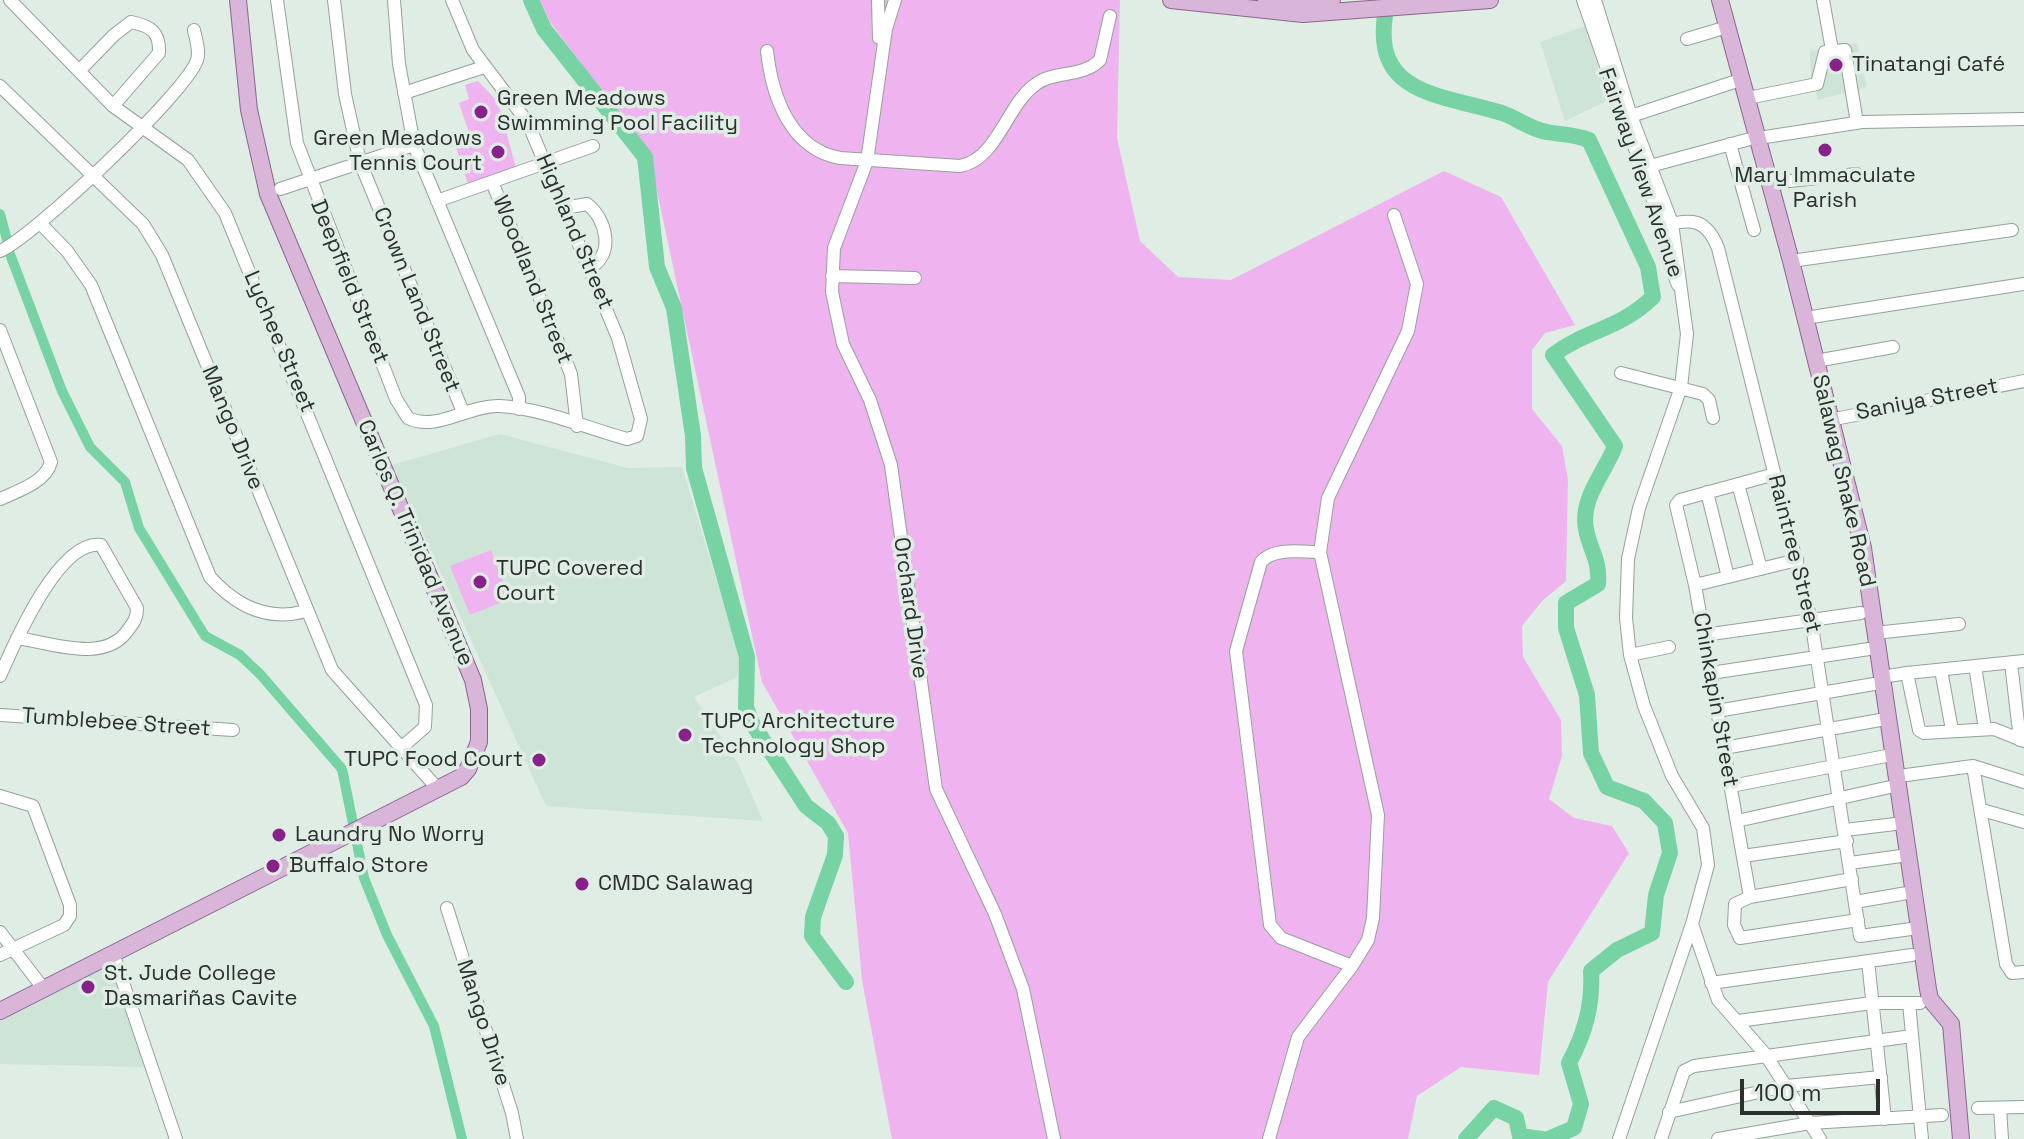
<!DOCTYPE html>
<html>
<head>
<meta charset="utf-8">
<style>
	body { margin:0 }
	#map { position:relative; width:2024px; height:1139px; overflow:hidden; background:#dfede5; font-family:"Space Grotesk",sans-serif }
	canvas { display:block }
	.scale { position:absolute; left:1740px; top:1079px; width:140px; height:36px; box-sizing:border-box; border:4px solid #2b302d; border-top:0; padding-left:10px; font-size:24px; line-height:28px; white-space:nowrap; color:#2b302d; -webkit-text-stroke:6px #dfede5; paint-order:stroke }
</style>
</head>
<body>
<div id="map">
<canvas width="2024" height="1139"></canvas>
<div class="scale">100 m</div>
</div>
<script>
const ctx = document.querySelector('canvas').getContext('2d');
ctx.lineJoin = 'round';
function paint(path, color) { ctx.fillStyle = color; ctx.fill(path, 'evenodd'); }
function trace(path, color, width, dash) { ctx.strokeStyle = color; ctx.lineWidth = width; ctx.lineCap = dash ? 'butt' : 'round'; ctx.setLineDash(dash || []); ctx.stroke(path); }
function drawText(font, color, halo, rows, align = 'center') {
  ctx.font = font + ' "Space Grotesk",sans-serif'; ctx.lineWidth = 7; ctx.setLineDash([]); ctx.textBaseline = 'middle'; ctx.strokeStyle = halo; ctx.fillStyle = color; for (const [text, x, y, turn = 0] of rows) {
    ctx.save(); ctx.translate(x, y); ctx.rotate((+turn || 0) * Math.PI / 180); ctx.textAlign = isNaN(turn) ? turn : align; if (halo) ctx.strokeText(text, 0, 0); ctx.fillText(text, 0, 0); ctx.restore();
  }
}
paint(new Path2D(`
	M1585,26L1609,100L1565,121L1540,42Z
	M1857,43L1867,87L1818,100L1815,89L1762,93L1811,78L1810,51Z
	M500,434L628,468L682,467L740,657L737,677L694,697L738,763L763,821L546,806L392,465Z
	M112,957L146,1067L0,1064V1016Z`), '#cee4d7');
paint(new Path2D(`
	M540,0H1120L1117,138L1140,241L1178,277L1231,280L1444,171L1501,197L1575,325L1545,333L1532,350V409L1562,446L1568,480L1566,581L1542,601L1522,626L1523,657L1561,720L1562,756L1549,799L1574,818L1612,826L1629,853L1548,982L1539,1075L1461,1067L1417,1096L1408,1139H892L862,980L848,833L762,682L649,154L550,22Z
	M478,81L498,102L516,168L468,184L455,145L471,139L459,103L469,99L465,85Z
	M491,550L510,599L470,615L450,566Z`), '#efb4ef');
trace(new Path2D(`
	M0,214L7,240
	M10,254L62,391L90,447L125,482L139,528L205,636L240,655L260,674L342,769L364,878L387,935L434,1026L462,1139`), '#77d3a4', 10);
trace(new Path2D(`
	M531,0L544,29L645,157L657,267L674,308L693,436L694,468L747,657L746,707L752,723L806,806L828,823L836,836L835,855L813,917L812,936L846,982
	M1388,0C1365,95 1436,93 1502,113C1517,118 1531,130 1547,132C1563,135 1574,134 1589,140L1648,267L1653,297C1619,330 1585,330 1553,355L1615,446C1605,473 1580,498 1586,529C1590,551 1600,559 1598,584L1566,603V628L1587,695L1591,753L1607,787L1644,801L1665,823L1670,853L1656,895L1652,933L1617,950L1591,971C1593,1005 1585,1033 1569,1063L1581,1104L1574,1128L1548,1139
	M1466,1139L1494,1108L1516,1118L1520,1136L1542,1139`), '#77d3a4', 16);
const minor = new Path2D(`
	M10,0L113,106L188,160L225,213L426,705L425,727L402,747
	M277,0L297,143L396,399L408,418C437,432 468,405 499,406C541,408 587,428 627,439L637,436L641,419L618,338L528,123L473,50L452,0
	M334,0L345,94L360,162L463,412
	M394,0L399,64L414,145L519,397V409
	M878,0L879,38
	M895,0L886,29L867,161L834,248L832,292L843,344L870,400L891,465L936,789L995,914L1023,989L1054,1139
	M1583,0L1662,226L1667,257L1678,285
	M1595,0L1631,116L1672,223L1687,334L1681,387L1639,508L1628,559L1626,618L1630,655L1644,706L1672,776L1703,828L1708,865L1692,924L1619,1139
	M1823,0L1832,50
	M1687,39L1727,27
	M767,51C772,96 790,149 840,158L960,166C998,159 1006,105 1036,84C1055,70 1082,78 1100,60L1110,16
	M80,70L114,35L131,22C151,26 160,32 159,53L113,106
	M0,86L143,224L162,255L332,670L438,789
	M404,93L484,67
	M1748,98L1817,84L1825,52L1845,50L1857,123
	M1625,118L1743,79
	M1759,138L1862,122L2024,119
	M1730,144L1754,230
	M1650,166L1750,139
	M492,182L571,374L577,426
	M1770,183L1857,174
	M280,189L414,145
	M437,201L593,146
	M564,208L587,204C607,219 615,256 589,268
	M40,223L67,251L91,285L210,577C236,606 267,622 306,611
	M1662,226C1691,218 1706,218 1718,248L1811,620L1860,936L1911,929
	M0,251C32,238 187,92 197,60C200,51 196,40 194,30
	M1791,261L2012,230
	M832,276L915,278
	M1805,318L2024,284
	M0,330L51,462C46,482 18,491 0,499
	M1816,361L1893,347
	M1621,373L1703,394L1709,400L1713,418
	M1830,420L2024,381
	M1738,484L1761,569
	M1707,492L1728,577
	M1320,552C1301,552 1274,547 1261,562L1236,651L1270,925L1281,938L1352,966
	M1695,585L1797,560
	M1875,633L1959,624
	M1704,635L1861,613
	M1630,655L1669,647
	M2011,663L2020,740
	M1975,666L1985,729
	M1941,670L1952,730
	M1711,673L1869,649
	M1907,673L2024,661
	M0,676C14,644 59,539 101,545L137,608C137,618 134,622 128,630C105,664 52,643 17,638
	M1882,677L1907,673L1919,730L1924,733L1994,729L2024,741
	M1717,711L1874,684
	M0,715L233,730
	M1724,748L1880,720
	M1973,766L2006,964L2012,973L2024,972
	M1899,776L1973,766L2024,782
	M1731,786L1886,756
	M0,796L33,806L70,905V916L64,925L0,955
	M1982,810L2024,822
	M1737,821L1890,787
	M1845,830L1895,824
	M1743,856L1847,841
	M1850,863L1901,856
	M1852,879L1750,897L1735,904L1734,925L1740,938L1858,920
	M1750,897L1695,585L1676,505L1680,500L1775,474
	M1855,902L1907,893
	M447,908L512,1113L517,1139
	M1692,924L1718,1000L1765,1054L1820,1139
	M0,932L43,988
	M113,953L176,1139
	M1868,961L1885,1119
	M1711,983L1912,955
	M1909,1003L1922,1139
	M1738,1021L1872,1003H1920
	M1978,1108L2024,1107
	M2000,1108L2002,1139
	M1669,1112L1786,1086L1881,1077
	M1269,1139L1298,1037L1352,966L1368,940L1373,918L1378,815L1320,552L1328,498L1408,331L1417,284L1394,215
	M1661,1139L1684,1071L1694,1066L1912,1036
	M1718,1139L1810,1123L1942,1115`);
const major = new Path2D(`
	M1171,0L1303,14L1490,0
	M1266,0H1332
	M1720,0L1791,261L1863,548L1928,989L1930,999L1951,1024L1961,1139
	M0,1011L461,777L468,769L479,742V709L473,680L268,194L249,110L238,0`);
trace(minor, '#94a199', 14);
trace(major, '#8b668c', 18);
trace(minor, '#fff', 12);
trace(major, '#d9b5d9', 16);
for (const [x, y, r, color] of [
	[1836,65,8,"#87228b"],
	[481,112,8,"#87228b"],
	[1825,150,8,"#87228b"],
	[498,152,8,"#87228b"],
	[480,582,8,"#87228b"],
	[685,735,8,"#87228b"],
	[539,760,8,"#87228b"],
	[279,835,8,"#87228b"],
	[273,866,8,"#87228b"],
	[582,884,8,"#87228b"],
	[88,987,8,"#87228b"]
]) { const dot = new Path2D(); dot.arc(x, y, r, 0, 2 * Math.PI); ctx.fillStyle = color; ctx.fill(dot); trace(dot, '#dfede5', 3); }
drawText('22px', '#2b302d', '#dfede5', [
	["Tinatangi Café",1852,65],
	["Green Meadows",497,99],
	["Swimming Pool Facility",497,124],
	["Green Meadows",482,139,"right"],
	["Tennis Court",482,164,"right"],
	["Mary Immaculate",1825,176,"center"],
	["Parish",1825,201,"center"],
	["TUPC Covered",496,569],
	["Court",496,594],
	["TUPC Architecture",701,722],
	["Technology Shop",701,747],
	["TUPC Food Court",523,760,"right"],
	["Laundry No Worry",295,835],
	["Buffalo Store",289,866],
	["CMDC Salawag",598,884],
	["St. Jude College",104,974],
	["Dasmariñas Cavite",104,999]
], 'left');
drawText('22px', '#2b302d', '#dfede5', [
	["Fairway View Avenue",1640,173,71],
	["Highland Street",574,232,67],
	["Woodland Street",532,280,68],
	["Deepfield Street",349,282,68],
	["Crown Land Street",416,300,68],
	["Lychee Street",279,342,67],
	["Saniya Street",1927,400,-11],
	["Mango Drive",232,428,68],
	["Salawag Snake Road",1843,481,77],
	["Carlos Q. Trinidad Avenue",415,543,67],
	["Raintree Street",1794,554,76],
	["Orchard Drive",910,608,82],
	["Chinkapin Street",1715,700,80],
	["Tumblebee Street",116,723,4],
	["Mango Drive",483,1023,72]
]);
</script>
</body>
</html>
